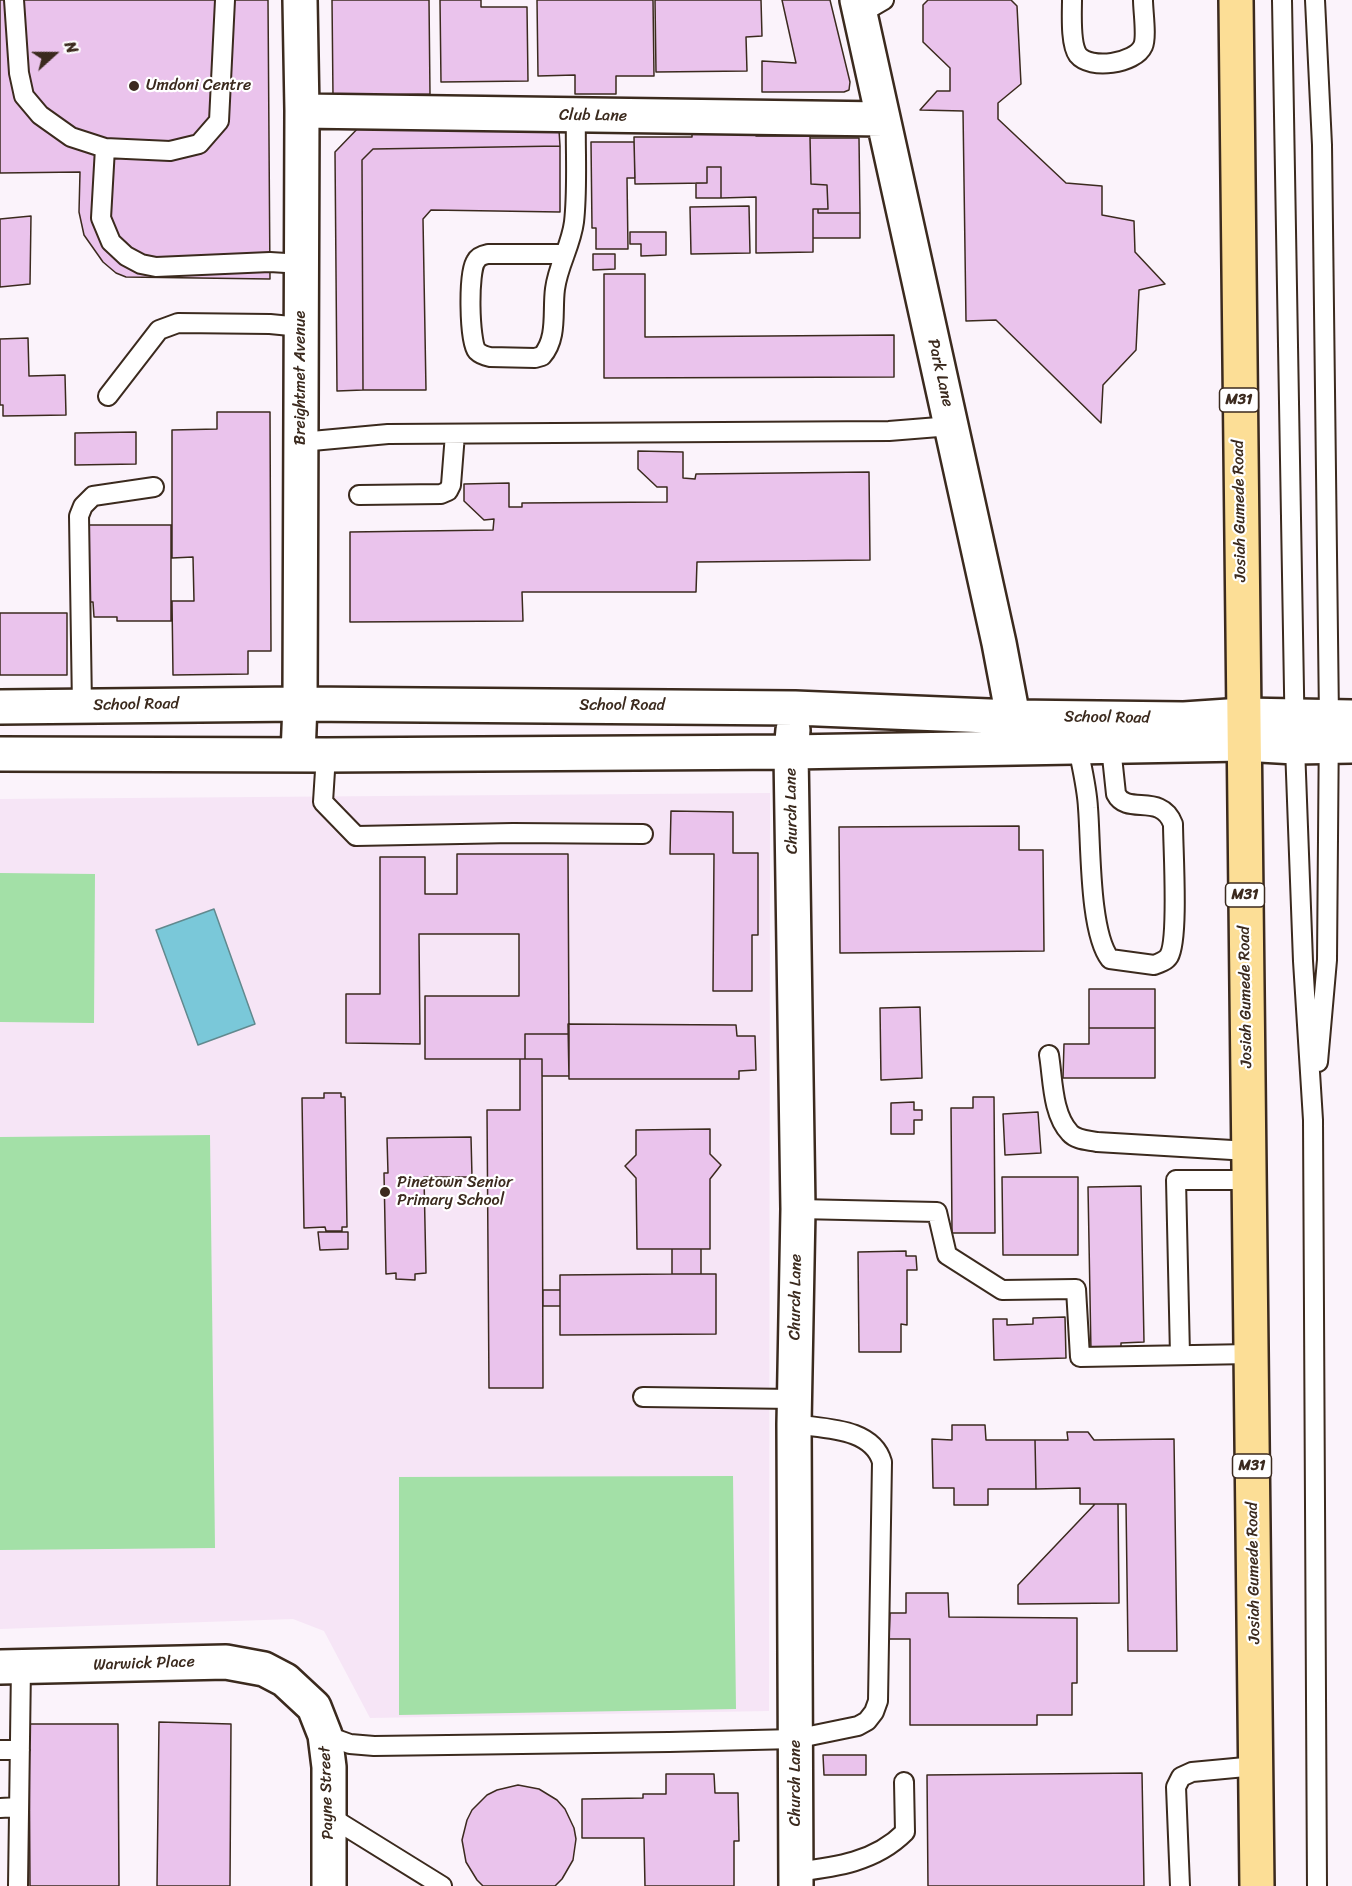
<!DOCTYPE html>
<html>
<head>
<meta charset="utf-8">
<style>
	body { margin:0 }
	#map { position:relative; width:1352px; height:1886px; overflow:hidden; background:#fbf3fb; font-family:Sriracha,sans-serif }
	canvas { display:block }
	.north { position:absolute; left:24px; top:24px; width:60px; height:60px; -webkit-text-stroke:4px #fff; paint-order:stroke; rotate:69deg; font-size:16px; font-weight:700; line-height:24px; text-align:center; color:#3b2a1e }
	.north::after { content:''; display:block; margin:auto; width:21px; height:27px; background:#3b2a1e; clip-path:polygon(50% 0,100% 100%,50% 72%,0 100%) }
</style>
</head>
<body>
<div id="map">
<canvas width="1352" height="1886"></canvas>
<div class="north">N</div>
</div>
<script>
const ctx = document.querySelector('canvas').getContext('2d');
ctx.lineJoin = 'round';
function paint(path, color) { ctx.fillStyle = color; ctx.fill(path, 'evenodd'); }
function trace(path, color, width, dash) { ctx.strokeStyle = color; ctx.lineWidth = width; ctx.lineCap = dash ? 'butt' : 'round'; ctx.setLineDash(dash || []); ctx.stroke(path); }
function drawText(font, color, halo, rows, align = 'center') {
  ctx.font = font + ' Sriracha,sans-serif'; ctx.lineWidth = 4.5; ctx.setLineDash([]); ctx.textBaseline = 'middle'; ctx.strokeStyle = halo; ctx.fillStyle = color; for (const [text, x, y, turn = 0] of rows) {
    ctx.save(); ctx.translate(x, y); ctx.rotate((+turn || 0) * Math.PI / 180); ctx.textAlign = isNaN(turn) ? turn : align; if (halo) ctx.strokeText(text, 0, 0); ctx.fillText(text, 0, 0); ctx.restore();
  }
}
paint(new Path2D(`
	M770,793L769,1711L370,1718L324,1631L293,1619L0,1629V799Z`), '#f6e5f6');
paint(new Path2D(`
	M0,873L95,874L94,1023L0,1022Z
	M210,1135L215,1548L0,1550V1137Z
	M733,1476L736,1709L399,1715V1477Z`), '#a3e0a7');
const water = new Path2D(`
	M214,909L255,1024L198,1045L156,930Z`);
paint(water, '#7ac8d9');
trace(water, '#61898e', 1.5);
const building = new Path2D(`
	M0,0H268L270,279L126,277L116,273L103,262L84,235L79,212L80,172L0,173Z
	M332,0H429L430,94L333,96Z
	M440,0H481V7H527L528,81L441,82Z
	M537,0H653L654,76H616V94H575V75L538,76Z
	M655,0H761L762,36L746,37L747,71L656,72Z
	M782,0H830L850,82L849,90L844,92H762V61L796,63Z
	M928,0H1011L1017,6L1021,84L998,103V119L1066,183L1102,186V215L1134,221L1135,252L1165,284L1139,290L1136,350L1103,385L1101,423L996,320L966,321L963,111L920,110L937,91H950V68L923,42V5Z
	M362,124L559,130L560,146L373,149L362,160L363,390L337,391L335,152Z
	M692,130H756V136H810L811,184L827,185L828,209H813V252L756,253V197L721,198V167H707V183L635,184L634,137H692Z
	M810,138H859L860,213H818V209H828L827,185L811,184Z
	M591,142H634L635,178H627L628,249H596V228H592Z
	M560,146V212L431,210L423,219L426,390H363L362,160L373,149Z
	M707,167H721V198H696V183H707Z
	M749,206L750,253L691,254L690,207Z
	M813,209H818V213H860V238H813Z
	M31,216L30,284L0,287V219Z
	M630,232H666V255L641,256V244H630Z
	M593,254H615V269L593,270Z
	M604,274H645V337L894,335V377L604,378Z
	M28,338L29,376L65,375L66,415L3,416V405H0V339Z
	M217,412H270L271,651H248V674L173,675L172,601H194L193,557L172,558V430L217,429Z
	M136,432V464L75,465V433Z
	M638,451L683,452V478L695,479L696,474L869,472L870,560L697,562L696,592H522L523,621L350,622V532L493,530L494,519L484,520L464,501V484L509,483V507H522V503L667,502V487H657L638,469Z
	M88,525H171V621H117V617H94L93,602H88Z
	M0,613H67V675H0Z
	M671,811L733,812V853H758V935H752V991H713L714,854H670Z
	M1019,826V850H1043L1044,951L840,953L839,827Z
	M457,854H568L569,1034H525V1059H425V996H519V934H419L420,1044L346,1043V994H380V857H425V894H457Z
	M1089,989H1155V1028H1089Z
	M920,1007L922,1078L881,1080L880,1008Z
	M568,1024L736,1025L737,1036H755L756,1070L739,1071V1079H569Z
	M1089,1028H1155V1078H1063L1064,1044H1089Z
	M525,1034H569V1076H542V1059H525Z
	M520,1059H542L543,1388H489L487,1110H520Z
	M324,1093H341V1097H345L347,1227H342V1231H326L325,1227L304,1228L302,1098H324Z
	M973,1097H994L995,1233H952L951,1108H973Z
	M914,1102V1110H922V1120H914V1134H891V1103Z
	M1038,1112L1041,1153L1005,1155L1003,1114Z
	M710,1129V1154L721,1165L710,1179V1249H637L636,1178L625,1166L636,1155V1130Z
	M471,1137L472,1177H424L426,1273L415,1274V1280L396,1279V1273L386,1274L384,1173H388L387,1138Z
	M1002,1177H1078V1255H1003Z
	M1141,1186L1144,1342L1121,1343V1352H1091L1088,1187Z
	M318,1232H348V1249L320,1250Z
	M672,1249H701V1274H672Z
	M906,1251V1256H916L917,1270H907V1325L901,1324V1352H859L858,1252Z
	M672,1274H716V1334L560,1335V1275Z
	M543,1290H560V1306H543Z
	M1065,1317L1066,1358L994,1360L993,1319H1007V1325L1033,1324V1318Z
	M952,1425H985L986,1440H1035L1036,1489H988V1505H954V1488H933L932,1439L952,1440Z
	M1067,1432H1088L1094,1440L1174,1439L1177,1651H1128L1126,1504H1080V1488L1036,1489L1035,1440H1068Z
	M1095,1504H1118L1119,1603L1018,1604V1585Z
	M906,1593H948L949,1617L1077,1618V1683H1072V1715H1037V1725H910V1639H889L890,1613H906Z
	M159,1722L231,1724L230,1886H157Z
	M29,1724H118L119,1886H30Z
	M823,1755H866V1775H824Z
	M1142,1773L1144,1886H928L927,1775Z
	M666,1774H714L715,1793H738L739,1841H734V1886H645L644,1838H582V1799L643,1798V1794H666Z
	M518,1785L539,1789L557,1800L565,1809L574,1828L576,1839L573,1860L562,1879L555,1886H483L477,1880L466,1862L462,1840L467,1820L472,1810L487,1795L497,1790Z`);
paint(building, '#eac3ec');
trace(building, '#3b2a1e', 1.5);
const service = new Path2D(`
	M14,0L19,73L24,96L40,115L71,137L105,148L170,151L199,144L219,121L225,0
	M1072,0C1072,13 1070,44 1078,55C1090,70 1135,64 1143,46C1147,37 1143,11 1143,0
	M1282,0L1295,747L1303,961L1313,1120L1317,1886
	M1315,0L1322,145L1329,718L1327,960L1318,1062
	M860,14L884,0
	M105,148L101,218L111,242L126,256L141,264L156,267L270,262L302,264
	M565,254H488C483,255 478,257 476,261C468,271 469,341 477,351C481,355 485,356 490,357L535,358L542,356C558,338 552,311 555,289C558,265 571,246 574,222C578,187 575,150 576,115
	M108,396L159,330L178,323L270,324L301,327
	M301,442L388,434L889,431L951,426
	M359,495L441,494L448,491L451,485L455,434
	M82,706L79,516L83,506L93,496L154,487
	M1078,748C1082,768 1087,788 1088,808C1091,844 1089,932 1110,959L1154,965C1160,963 1166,961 1169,956C1179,939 1173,848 1173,824C1161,792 1127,816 1116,794L1111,747
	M326,755L323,802L356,836L513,833L643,834
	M1049,1055C1053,1079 1052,1114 1070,1133C1076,1140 1088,1140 1097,1142L1249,1151
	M798,1209L937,1212L947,1255L1002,1290L1076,1289L1080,1357L1251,1354
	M1180,1355L1176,1180H1249
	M643,1397L794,1399
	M325,1735L350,1744L374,1746L669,1742L795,1739L858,1726L867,1721L874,1712L878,1701L882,1462C872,1427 823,1429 794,1424
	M0,1750H20
	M0,1808L19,1807
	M329,1816L442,1886
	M796,1872C836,1867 875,1862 905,1832L904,1782
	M18,1886L21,1666
	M1180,1886L1176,1787L1181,1777L1192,1772L1256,1766`);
const minor = new Path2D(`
	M857,0L999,643L1013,717L1015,737
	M302,111L883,119
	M0,707L300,704L795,708L1013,717L1184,719L1243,715L1352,717
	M793,730L791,752L798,1209L794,1424L796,1886
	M0,754L326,755L791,752L1243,744L1295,747L1352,746
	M298,755L300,704L302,111L300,0
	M0,1667L226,1662L264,1669L285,1680L314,1707L325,1735L329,1767V1886`);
const primary = new Path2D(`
	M1236,0L1257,1886`);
trace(service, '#3b2a1e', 22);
trace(minor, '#3b2a1e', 38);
trace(primary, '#3b2a1e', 38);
trace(service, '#fff', 18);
trace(minor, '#fff', 33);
trace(primary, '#fcde96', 33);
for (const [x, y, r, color] of [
	[134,86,6,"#3b2a1e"],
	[385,1192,6,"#3b2a1e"]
]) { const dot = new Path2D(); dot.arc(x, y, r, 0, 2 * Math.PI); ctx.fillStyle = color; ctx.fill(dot); trace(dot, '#fff', 2); }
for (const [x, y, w] of [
	[1239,400,39],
	[1245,895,39],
	[1252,1466,39]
]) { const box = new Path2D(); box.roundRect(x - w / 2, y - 12, w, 24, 4.5); ctx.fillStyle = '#fff'; ctx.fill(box); trace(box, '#3b2a1e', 1.5); }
drawText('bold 15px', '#3b2a1e', null, [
	["M31",1239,400],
	["M31",1245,895],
	["M31",1252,1466]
]);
drawText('16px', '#3b2a1e', '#fff', [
	["Umdoni Centre",146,86],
	["Pinetown Senior",397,1183],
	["Primary School",397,1201]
], 'left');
drawText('16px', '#3b2a1e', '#fff', [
	["Club Lane",593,116,1],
	["Park Lane",940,373,77],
	["Breightmet Avenue",301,378,-90],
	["Josiah Gumede Road",1240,511,-91],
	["School Road",136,705,-1],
	["School Road",622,706],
	["School Road",1107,718,1],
	["Church Lane",792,811,-91],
	["Josiah Gumede Road",1246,997,-91],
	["Church Lane",796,1297,-89],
	["Josiah Gumede Road",1254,1573,-91],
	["Warwick Place",144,1664,-2],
	["Church Lane",796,1783,-90],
	["Payne Street",327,1793,-92]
]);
</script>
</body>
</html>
